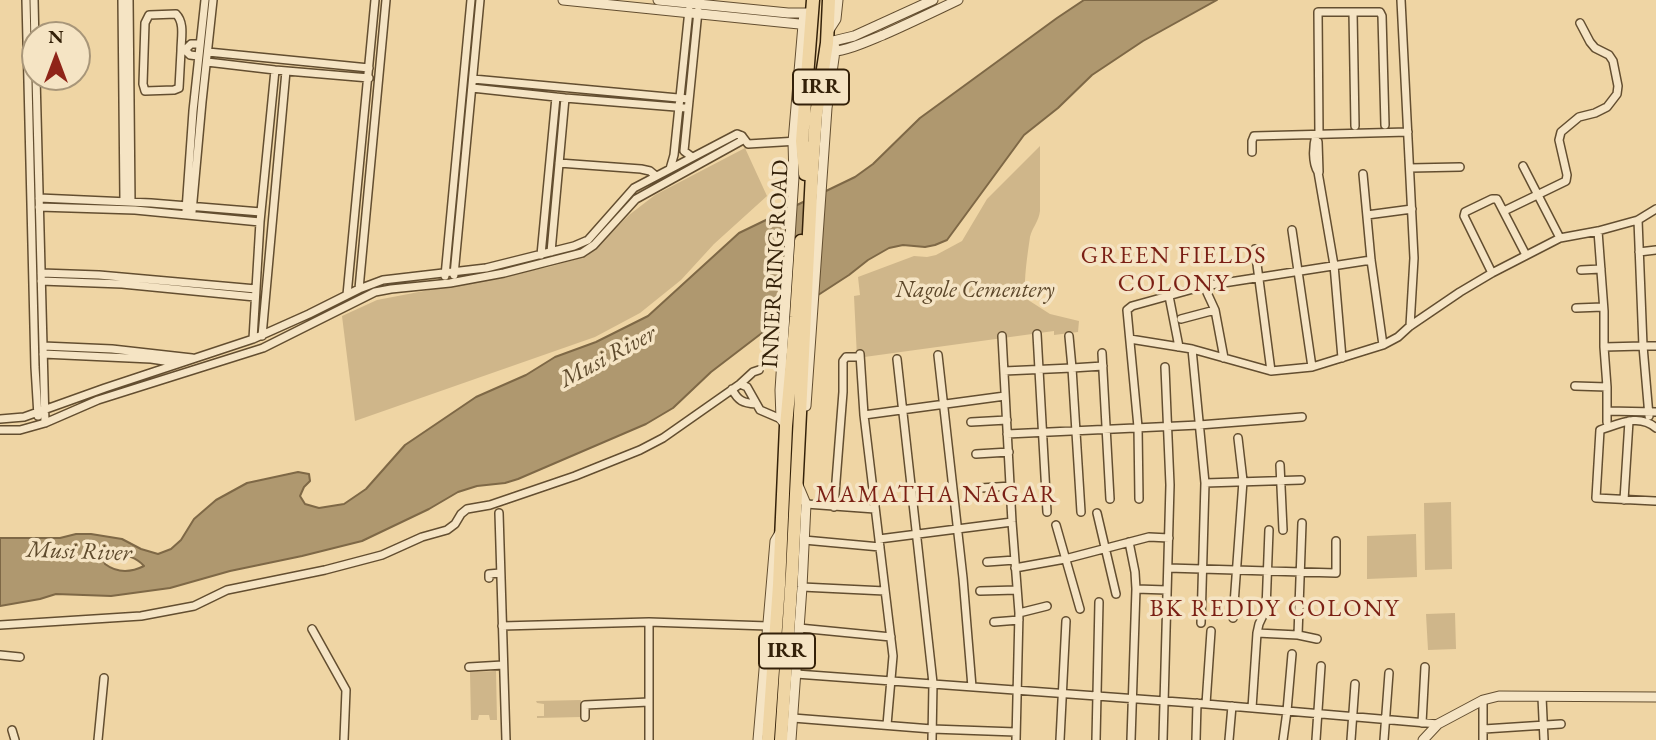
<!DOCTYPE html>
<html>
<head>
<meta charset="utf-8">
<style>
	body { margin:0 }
	#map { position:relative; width:1656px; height:740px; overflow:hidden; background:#efd5a4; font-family:"EB Garamond",serif }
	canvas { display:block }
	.north { position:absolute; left:21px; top:21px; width:70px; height:70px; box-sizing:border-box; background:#f5e4c4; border:2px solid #a89679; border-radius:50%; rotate:0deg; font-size:19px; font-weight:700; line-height:28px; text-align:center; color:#342109 }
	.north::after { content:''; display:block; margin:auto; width:24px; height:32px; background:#8f2418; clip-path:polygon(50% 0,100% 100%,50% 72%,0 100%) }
</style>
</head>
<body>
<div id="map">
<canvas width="1656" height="740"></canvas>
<div class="north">N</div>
</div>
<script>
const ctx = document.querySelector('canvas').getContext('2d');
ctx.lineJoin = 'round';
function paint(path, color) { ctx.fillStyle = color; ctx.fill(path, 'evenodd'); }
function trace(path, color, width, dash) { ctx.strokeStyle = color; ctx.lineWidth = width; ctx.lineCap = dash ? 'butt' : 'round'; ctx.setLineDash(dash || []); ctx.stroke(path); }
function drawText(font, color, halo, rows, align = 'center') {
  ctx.font = font + ' "EB Garamond",serif'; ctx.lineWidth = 7; ctx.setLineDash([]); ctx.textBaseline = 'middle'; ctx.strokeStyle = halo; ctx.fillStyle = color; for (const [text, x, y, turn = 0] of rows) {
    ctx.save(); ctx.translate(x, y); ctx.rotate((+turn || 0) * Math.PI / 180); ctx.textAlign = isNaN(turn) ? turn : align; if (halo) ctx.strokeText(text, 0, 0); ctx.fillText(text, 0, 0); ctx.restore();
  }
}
paint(new Path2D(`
	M1040,146V211C1039,221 1032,228 1030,237C1027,258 1024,277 1025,298L1050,314L1079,321L1078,332L1054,335V331L857,358L854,296L860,295L858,277L914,256L927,257L936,255L962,241L987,199Z
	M745,148L767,196L714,244L681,280L640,313L595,337L355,421L342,316L377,300L549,267L587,256L629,215L655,195Z
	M1451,502L1452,569L1425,570L1424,503Z
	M1416,534L1417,577L1367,579V536Z
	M1455,613L1456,649L1428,650L1426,614Z
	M496,671L497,720H490L489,715H479L478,720H471L470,672Z
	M581,700V717L537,718V716H544V704L537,703L536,701Z`), '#cfb68a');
const water = new Path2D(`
	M1084,0H1217L1143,41L1092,75L1058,108L1024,135L947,240L935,245L925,247L903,245L889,248L868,260L849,275L775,323L711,372L673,408L646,424L518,479L505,483L477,486L458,492L429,509L362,541L302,556L230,571L170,588L111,596L56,594L40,599L0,606V538H60L76,534H91L122,539L141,549L158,554L171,549L181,540L194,519L216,500L247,483L298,472L309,474L310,481L304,487L300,496L305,504L319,508L344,504L366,489L405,445L476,397L526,375L555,357L596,342L648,316L739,233L855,177L873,164L920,118L1057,18ZM116,555C127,555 136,557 144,566C130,573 117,573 105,564L103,558L104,556Z`);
paint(water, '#af986f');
trace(water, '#7e6846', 2);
const minor = new Path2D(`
	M26,0L35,367L38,416
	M34,0L35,44
	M122,0L124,201
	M129,0L131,202
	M1401,0L1414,258L1410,326
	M1353,12L1355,126
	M181,51C181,38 185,23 176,14L149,15L145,23L143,84L145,91L174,90L179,88L181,51L185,50
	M208,52L369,68
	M198,56L190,55L185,50L191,44H199
	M207,62L275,70L369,78
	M36,77L45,423
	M473,79L689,99
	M472,88L565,98L688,108
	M1319,134L1318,12H1380L1382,16L1385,125
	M1316,135C1313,146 1312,163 1318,172L1334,265L1342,358
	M742,136L748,144L798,141
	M1318,142L1319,172
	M1252,152V141L1254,136L1408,132
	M692,157L684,151L698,11
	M559,163L641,169L650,171L656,176
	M1523,166L1560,238
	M1410,168L1460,167
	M670,169L674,155L689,10
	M1363,174L1371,260L1383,345
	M39,198L151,203L261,212
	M39,207L135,210L260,222
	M186,210L193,111L205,0
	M1504,211L1566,181L1567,175L1559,140L1561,132L1579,117L1595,113L1607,107L1617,94L1618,86L1613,61L1609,55L1595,48L1590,42L1580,23
	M192,212L202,102L213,0
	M1367,215L1412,209
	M1292,230L1312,367
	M1598,231L1604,311V347
	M1255,249L1271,371
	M551,252L565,98
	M1639,252L1656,250
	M541,255L556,97
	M1581,270L1601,269
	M41,273L99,275L256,289
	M1492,273L1464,216L1465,212L1492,199H1497L1526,255
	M454,275L480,0
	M445,276L471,0
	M41,281L122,284L255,297
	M1204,286L1215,310L1224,358
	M359,289L386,0
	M347,295L375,0
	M1169,296L1179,347
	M1576,308L1603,307
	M1181,319L1215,310
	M1037,334L1047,512
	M262,336L286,71
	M1002,336L1012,522L1019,613L1016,740
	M1069,336L1072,368L1103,366
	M253,339L260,222L275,70
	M1130,339L1192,349L1271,371L1312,367L1383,345L1398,337L1410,326L1460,292L1492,273L1560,238L1598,231L1638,220L1656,209
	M43,346L112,349L192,358
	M1192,349L1205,483L1201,623
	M1102,353L1110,499
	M43,354L151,359L178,363
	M860,354L864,415L893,656L887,725
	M938,355L963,578L972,687
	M897,359L933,683L932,740
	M759,370L753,372L740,384L747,387L760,410L781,419
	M1004,371L1072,368L1081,512
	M1575,386L1607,387
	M732,389C738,401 743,403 756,404
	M1607,411L1656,412
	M864,415L1005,396
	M1649,416L1643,346H1656
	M0,419L24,417L105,388L253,339L309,314L359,289L383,280L486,268L574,246L588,240L634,188L737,134L742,136L741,141L636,199L594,245L582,253L504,273L450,283L391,289L375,292L263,348L98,400L45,423L20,430H0
	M971,422L1007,420
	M1607,422V387L1604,347L1643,346L1638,220
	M1007,434L1199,425L1302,417
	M976,454L1009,452
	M1280,465L1283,530
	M1205,483L1301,480
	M981,488L1011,486
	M1139,499L1138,427L1127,310L1132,306L1204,286L1371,260
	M1624,500L1629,421
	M1655,501L1596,498L1600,430C1619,424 1639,413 1656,428
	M806,504L875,509
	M834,507L843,392V361L846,357H860
	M499,513L506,740
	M1097,513L1116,594
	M1056,525L1080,609
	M879,539L1012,522
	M804,540L880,547
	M1129,542L1135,572L1136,589L1167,590
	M987,562L1015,560
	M1015,568L1065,559L1149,537L1169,538
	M1168,568L1336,573V541
	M489,578V574L500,573
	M802,587L885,591
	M980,591L1017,590
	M1019,613L1047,606
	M1233,618L1243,481L1238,438
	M994,622L1019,620
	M0,625L141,616L194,606L227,590L325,570L382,555L422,537L447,530L455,524L461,514L467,509L490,505L575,476L640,450L663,438L740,384
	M502,626L649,622L768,626
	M799,628L891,637
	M312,629L346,690L344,740
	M1257,633L1298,635L1317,639
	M1298,635L1302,523
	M0,655L20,657
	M469,667L503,665
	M796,674L1206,704L1438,724
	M1542,697L1544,740
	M1483,700V740
	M1206,704L1211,631
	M1252,708L1257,633L1259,624L1266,609L1269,530
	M585,717V705L649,702
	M793,718L932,729L1016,732
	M1422,723L1425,667
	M1484,729L1561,724
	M12,730L15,740
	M98,740L104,678
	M649,740V622
	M1060,740L1066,621
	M1096,740L1099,602
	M1131,740L1136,589
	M1163,740L1170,485L1165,367
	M1196,740L1197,703
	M1229,740L1232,706
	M1283,740L1287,711L1292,654
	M1316,740L1321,666
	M1351,740L1355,684
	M1384,740L1389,673`);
const tertiary = new Path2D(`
	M563,0L809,25
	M658,0L788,13H807
	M829,30L836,19L838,0
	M829,42L854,36L933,0
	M830,52C849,50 866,42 883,35C908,24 933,12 958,0
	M806,406L827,108L835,51L834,42
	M786,425L781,419L780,390L794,177L793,142L804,13
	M758,740L775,541L781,531
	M791,740L802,587L806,504L798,485
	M1423,740L1438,724L1483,700L1499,696L1656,697`);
const trunk = new Path2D(`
	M805,174L802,141L813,0
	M768,740L779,585L786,426L796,317L801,241
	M781,740L792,574L812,173L816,115L827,43L829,0`);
trace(minor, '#634e30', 10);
trace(tertiary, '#634e30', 11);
trace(trunk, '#342109', 15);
trace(minor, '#f5e4c4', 7);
trace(tertiary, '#f5e4c4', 9);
trace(trunk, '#efd5a4', 12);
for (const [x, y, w] of [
	[821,87,56],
	[787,651,56]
]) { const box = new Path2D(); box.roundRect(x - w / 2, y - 17.5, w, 35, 5); ctx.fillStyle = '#f5e4c4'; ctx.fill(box); trace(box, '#342109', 2); }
drawText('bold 21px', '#342109', null, [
	["IRR",821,87],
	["IRR",787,651]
]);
drawText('23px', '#342109', '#f5e4c4', [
	["INNER RING ROAD",776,264,-87]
]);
drawText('italic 23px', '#5b4629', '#f5e4c4', [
	["Nagole Cementery",975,291]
]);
ctx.letterSpacing = '2px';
drawText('24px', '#7a1f14', '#f5e4c4', [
	["GREEN FIELDS",1174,256],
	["COLONY",1174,284],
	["MAMATHA NAGAR",937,495],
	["BK REDDY COLONY",1275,609]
]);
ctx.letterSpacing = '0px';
drawText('italic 24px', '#5f4b2d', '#f5e4c4', [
	["Musi River",608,357,-28],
	["Musi River",79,552,2]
]);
</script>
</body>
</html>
